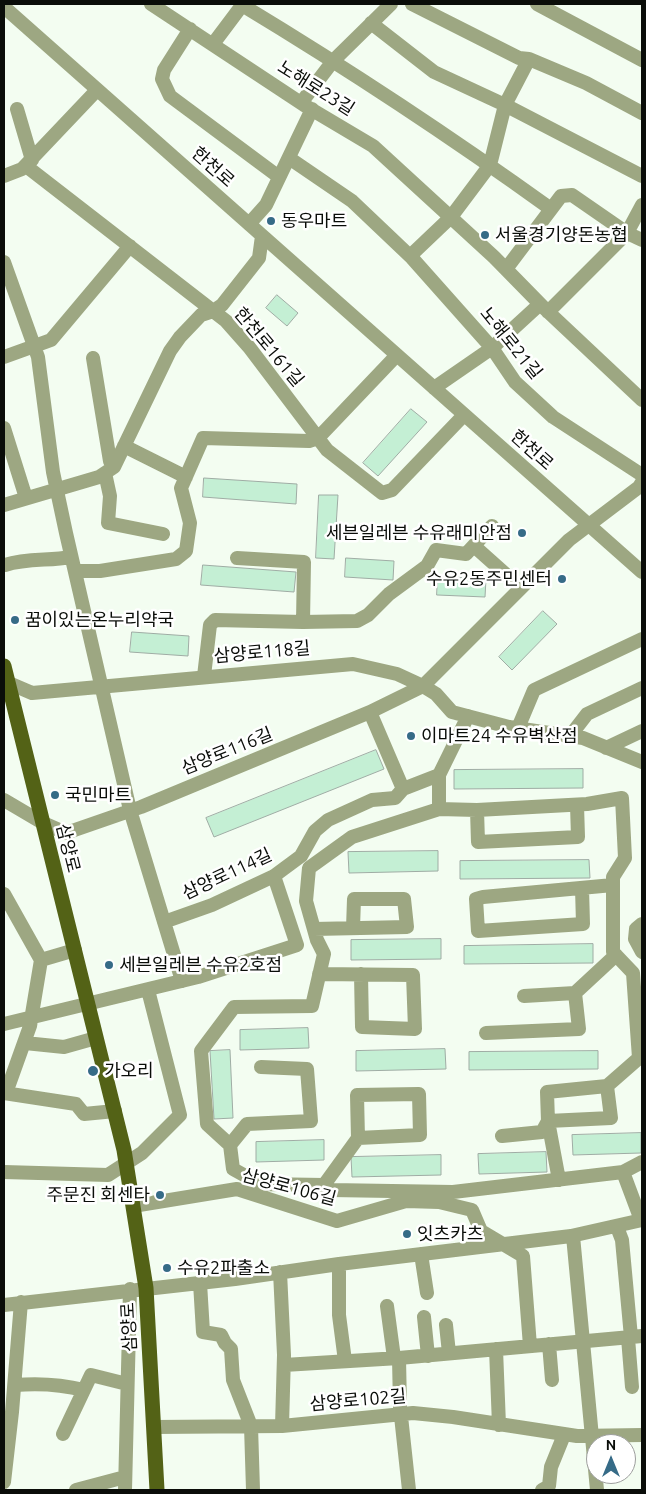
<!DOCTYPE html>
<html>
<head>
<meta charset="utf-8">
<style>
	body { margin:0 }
	#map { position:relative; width:646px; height:1494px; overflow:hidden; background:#f3fdf1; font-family:Ubuntu,sans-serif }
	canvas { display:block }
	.frame { position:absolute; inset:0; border:5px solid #0a0d09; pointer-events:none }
	.north { position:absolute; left:586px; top:1434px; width:50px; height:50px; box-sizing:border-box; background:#fff; border:1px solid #9d9e9d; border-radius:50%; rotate:0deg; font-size:14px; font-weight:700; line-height:20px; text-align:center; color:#0a0d09 }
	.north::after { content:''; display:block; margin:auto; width:18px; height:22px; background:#366b87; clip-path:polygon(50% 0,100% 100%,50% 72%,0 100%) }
</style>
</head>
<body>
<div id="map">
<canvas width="646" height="1494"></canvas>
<div class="frame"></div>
<div class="north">N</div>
</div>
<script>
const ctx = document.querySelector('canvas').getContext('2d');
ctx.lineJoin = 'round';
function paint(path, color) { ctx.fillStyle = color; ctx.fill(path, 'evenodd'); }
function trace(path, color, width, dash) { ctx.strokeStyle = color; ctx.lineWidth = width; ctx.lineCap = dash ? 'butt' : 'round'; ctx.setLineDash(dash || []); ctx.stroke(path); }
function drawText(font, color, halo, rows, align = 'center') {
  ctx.font = font + ' Ubuntu,"Noto Sans KR",sans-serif'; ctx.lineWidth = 5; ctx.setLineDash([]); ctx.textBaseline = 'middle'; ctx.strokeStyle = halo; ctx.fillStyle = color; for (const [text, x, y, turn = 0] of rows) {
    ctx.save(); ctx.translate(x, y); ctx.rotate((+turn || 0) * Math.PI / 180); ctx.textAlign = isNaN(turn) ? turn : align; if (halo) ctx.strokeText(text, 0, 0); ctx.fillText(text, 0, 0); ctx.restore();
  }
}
const building = new Path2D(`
	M277,295L298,313L287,326L266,308Z
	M411,409L427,422L378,476L363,463Z
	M204,478L297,484L296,504L203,497Z
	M319,495H338L334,559L316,558Z
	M346,558L394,561L393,580L345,577Z
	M203,565L296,572L294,592L201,585Z
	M438,576L486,579L485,597L437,595Z
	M543,611L557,624L512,670L499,657Z
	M132,632L189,636L188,656L130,652Z
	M376,750L384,769L214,837L206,818Z
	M583,769V788L454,789V770Z
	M438,851V871L349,873L348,852Z
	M589,860L590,878L460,879V861Z
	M441,939V959L351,960V940Z
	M593,944V963L464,964V946Z
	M308,1028L309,1048L240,1050V1030Z
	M445,1049L446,1069L356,1071V1051Z
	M230,1050L233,1118L214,1119L210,1051Z
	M598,1051V1069L469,1070V1052Z
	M641,1133V1153L573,1155L572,1135Z
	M324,1140V1160L256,1162V1142Z
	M546,1152L547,1172L479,1174L478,1154Z
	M441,1155V1175L352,1177L351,1157Z`);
paint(building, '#c4efd4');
trace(building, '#9faca4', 1);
trace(new Path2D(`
	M151,4L304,105L373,146L494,257L543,307L642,400
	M412,4L519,58L529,59L586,83L642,113
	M537,4L642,60
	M242,5C348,69 451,137 551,209
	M4,7L642,572
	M371,23L434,72L505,105L642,176
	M190,29L164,70L162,79L170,96L279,177
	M213,44L243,4
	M301,103L333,61L391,4
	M17,109L32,160
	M289,158L352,201L412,258L492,348L515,382L553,417L642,475
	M26,166L226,321L249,347L327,450L382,493L392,490L464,415
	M4,176L22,169L97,90
	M249,224L266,205L312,109
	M410,256L451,217L490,165L505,105L529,59
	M4,262L38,357L53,472L66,533L130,810L182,981
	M506,269L561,196L572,195L627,233L642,240
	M548,312L627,233L642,205
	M4,357L51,340L130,246
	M93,358L110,461L114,467
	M434,388L492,348L540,304
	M4,428L26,498
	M124,446L186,477
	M105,473L110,496L108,523L163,534
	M4,505L99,477L114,467L170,351L180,337L201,315L213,311L222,305L259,258L262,236
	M474,546L521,588
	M5,565C27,558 49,561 71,557
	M75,571H100L176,559L186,551L190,523L181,488L203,438L309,441L318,438L397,355
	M303,622L357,621L368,615L389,594L427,566L436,550L466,554L492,526
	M204,676L210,625L215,620L303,622L304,562L237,558
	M4,681L32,693L353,664L397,674L423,686L436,694L452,712L509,727L583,738L642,762
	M518,728L534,690L642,639
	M570,736L587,714L642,688
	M606,748L642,731
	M403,789L439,775L468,716
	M4,800L43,823L66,833L141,807L370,712L423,686L569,540L639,487L642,482
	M439,809V775
	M477,810L478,842L578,837L577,805
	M582,888L583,924L478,931L476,899L483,897L613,885
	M4,894L41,960L75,950
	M164,922L212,905L274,876L301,856L315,831L328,820L372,800L395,798L403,789L370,712
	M642,924L636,929L635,939L642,952
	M314,929L407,927L404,899H354L353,928
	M319,974L413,975L415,1029L362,1027L361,974
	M524,996L575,993L616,955
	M4,1024L198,977L297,945L274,876
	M486,1033L579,1029L575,993
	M25,1043L64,1047L96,1038
	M639,1058L633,973L613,952V877L625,858L622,798L587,804L477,810L439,809L352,837L309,868L306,901L317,940L324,954L312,1006L234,1007L201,1051L207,1124L230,1145L233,1169L260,1184L324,1185L331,1190L453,1192L623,1172L642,1162
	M607,1086L611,1118L548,1121L547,1092L607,1086L639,1058
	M4,1093L76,1104L84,1114L115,1111
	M6,1093L30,1026L41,960
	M548,1121L559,1180
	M502,1136L542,1132L548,1121
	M230,1145L247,1124L311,1121L307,1069L261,1067
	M4,1172L108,1175L142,1153L180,1115L148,990
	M623,1172L641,1220
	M324,1185L358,1138L357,1095L419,1094L420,1135L358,1138
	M133,1206L237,1189L337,1221L406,1201L439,1202L472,1210L481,1231L523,1256L530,1346
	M617,1227L622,1240L631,1337
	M573,1236L597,1490
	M421,1254L427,1293
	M339,1264V1315L345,1361
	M280,1272L284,1355L282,1426
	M200,1283L203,1332L221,1335L225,1343L231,1349L233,1380L251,1426L253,1490
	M4,1305L235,1279L339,1264L571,1236L642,1220
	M387,1306L394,1358
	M424,1317L428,1356
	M446,1325L449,1353
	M628,1338L632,1387
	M549,1344L552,1380
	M496,1349L499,1425
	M399,1358L400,1407L409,1490
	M284,1365L399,1358L642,1336
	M15,1385C39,1383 60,1384 84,1390
	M154,1427L282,1426L413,1413L453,1417L577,1436L642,1435
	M63,1434L91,1375L127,1384
	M4,1482L12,1412L21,1302
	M76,1490L125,1477
	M125,1490L130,1289
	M542,1490L549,1486L551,1467L564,1435`), '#9da782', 14);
trace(new Path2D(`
	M4,666L124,1150L146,1288L157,1490`), '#536216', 15);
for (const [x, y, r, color] of [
	[271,221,5,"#366b87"],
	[485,235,5,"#366b87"],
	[522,533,5,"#366b87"],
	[562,579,5,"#366b87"],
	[15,620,5,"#366b87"],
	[411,736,5,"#366b87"],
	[55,795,5,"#366b87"],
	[109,965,5,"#366b87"],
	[93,1071,6,"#366b87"],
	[160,1195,5,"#366b87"],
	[407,1234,5,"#366b87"],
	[167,1268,5,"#366b87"]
]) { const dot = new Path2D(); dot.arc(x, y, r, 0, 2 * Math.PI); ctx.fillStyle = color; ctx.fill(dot); trace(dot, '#fff', 2); }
drawText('18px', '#0a0d09', '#fff', [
	["노해로23길",316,88,32],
	["한천로",213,167,42],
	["노해로21길",511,343,51],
	["한천로161길",269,347,50],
	["한천로",532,450,42],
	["삼양로118길",262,652,-5],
	["삼양로116길",227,751,-22],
	["삼양로",68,848,76],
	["삼양로114길",227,874,-25],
	["삼양로106길",289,1187,15],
	["삼양로",129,1327,-93],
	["삼양로102길",358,1400,-5]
]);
drawText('18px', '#0a0d09', '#fff', [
	["동우마트",281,221],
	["서울경기양돈농협",495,235],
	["세븐일레븐 수유래미안점",512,533,"right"],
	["수유2동주민센터",552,579,"right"],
	["꿈이있는온누리약국",25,620],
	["이마트24 수유벽산점",421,736],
	["국민마트",65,795],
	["세븐일레븐 수유2호점",119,965],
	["가오리",104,1071],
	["주문진 회센타",150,1195,"right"],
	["잇츠카츠",417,1234],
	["수유2파출소",177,1268]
], 'left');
</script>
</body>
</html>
